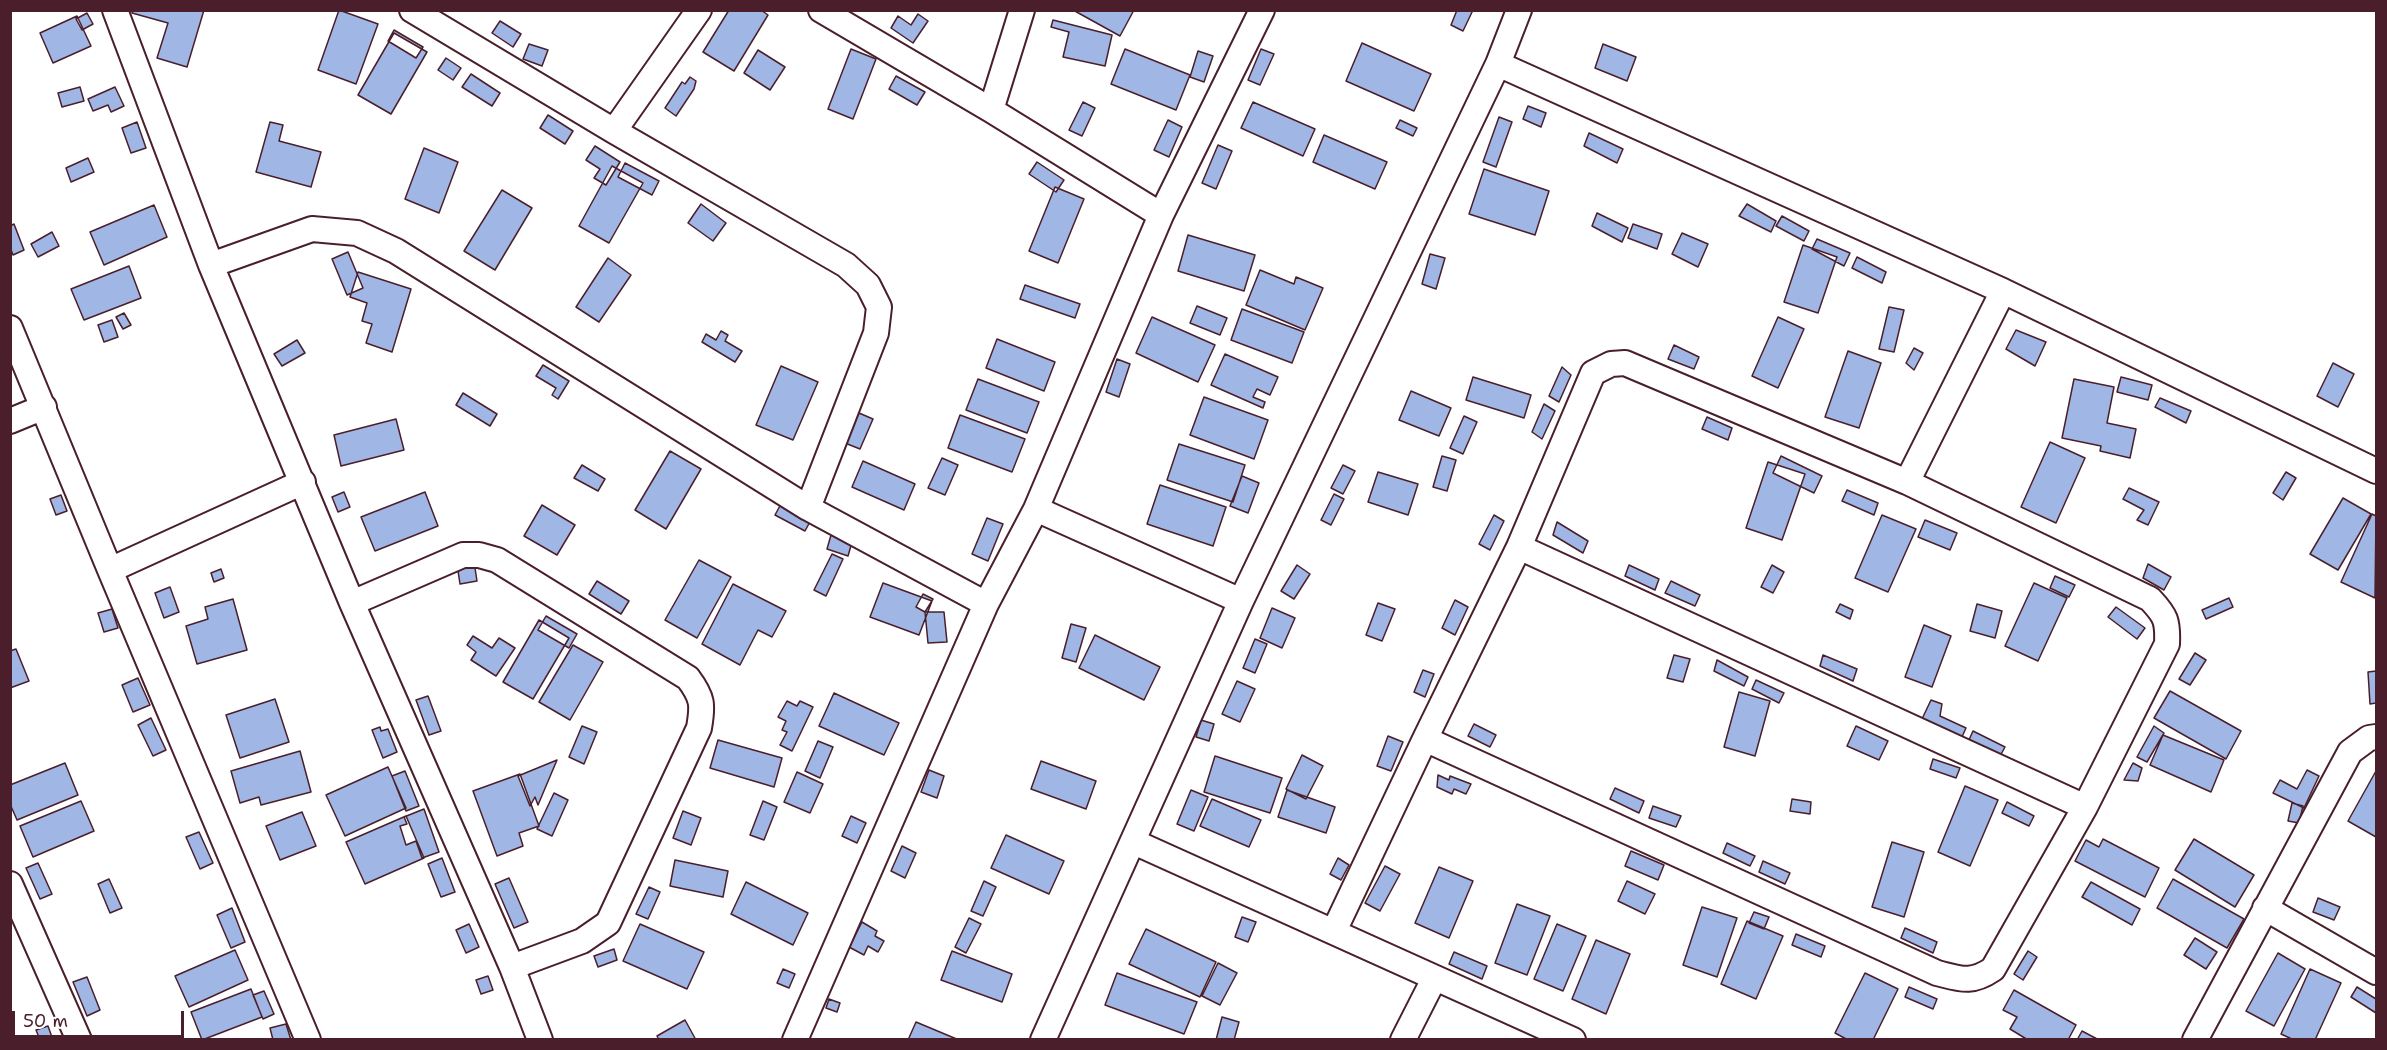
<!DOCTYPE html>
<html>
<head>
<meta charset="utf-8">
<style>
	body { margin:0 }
	#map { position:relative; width:2387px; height:1050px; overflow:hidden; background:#fff; font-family:"Shantell Sans",sans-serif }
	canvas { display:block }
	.frame { position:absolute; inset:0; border:12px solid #4a1f2b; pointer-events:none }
	.scale { position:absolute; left:12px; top:1011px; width:172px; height:27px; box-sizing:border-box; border:3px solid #4a1f2b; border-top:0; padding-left:8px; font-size:18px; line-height:21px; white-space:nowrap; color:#4a1f2b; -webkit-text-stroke:4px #fff; paint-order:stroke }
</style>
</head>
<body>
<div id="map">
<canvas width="2387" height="1050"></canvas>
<div class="frame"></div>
<div class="scale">50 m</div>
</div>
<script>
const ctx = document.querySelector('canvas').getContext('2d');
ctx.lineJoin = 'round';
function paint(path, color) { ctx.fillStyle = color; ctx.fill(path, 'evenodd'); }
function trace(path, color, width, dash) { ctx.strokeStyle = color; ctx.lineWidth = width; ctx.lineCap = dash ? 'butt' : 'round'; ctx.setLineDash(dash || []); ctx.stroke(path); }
const building = new Path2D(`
	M133,10H204L187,67L157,58L168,23L132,13Z
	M339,10L378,24L356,84L318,70Z
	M729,10H761L768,15L734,71L703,52Z
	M1073,10H1134L1120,36Z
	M1457,10H1473L1463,31L1451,25Z
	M87,13L93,24L82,30L76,19Z
	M918,14L928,21L913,43L891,28L898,16L911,25Z
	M77,16L91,46L53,63L40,33Z
	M1053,20L1112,35L1105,66L1063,57L1069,32L1051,27Z
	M500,21L521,34L513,47L492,33Z
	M394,30L423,47L416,58L388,41Z
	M394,33L427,52L391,114L358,95Z
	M1362,43L1431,74L1414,111L1346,81Z
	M529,44L548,50L542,66L523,59Z
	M1603,44L1636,57L1627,81L1595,68Z
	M851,49L876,59L853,119L828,109Z
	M1125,49L1190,75L1176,110L1111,84Z
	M1261,49L1274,54L1260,85L1248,80Z
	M758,50L785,67L770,90L744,73Z
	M1198,51L1213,56L1204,82L1190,77Z
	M446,58L461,68L453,80L438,70Z
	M471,74L500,93L492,106L462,87Z
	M896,76L925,92L917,105L889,89Z
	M690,77L696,81L694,89L676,116L665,108L682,82L685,84Z
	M80,87L84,101L62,107L58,93Z
	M115,87L124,106L111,112L108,105L93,111L88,99Z
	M1083,102L1095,108L1082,136L1069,130Z
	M1253,102L1315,129L1303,156L1241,128Z
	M1528,106L1546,113L1541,127L1523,119Z
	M548,115L573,131L565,144L540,128Z
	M1499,117L1512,122L1496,167L1483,162Z
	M1168,120L1182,127L1169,157L1154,150Z
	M1400,120L1417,128L1413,136L1396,128Z
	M137,122L146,148L131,153L122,128Z
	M270,122L283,125L279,141L321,152L311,187L256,172Z
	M1589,133L1623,149L1617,163L1584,146Z
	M1324,135L1387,162L1375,189L1313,162Z
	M1218,145L1232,151L1216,189L1202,183Z
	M595,146L620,162L606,185L594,178L600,169L586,160Z
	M424,148L458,162L439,213L405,199Z
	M88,158L94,172L71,182L66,168Z
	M1037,162L1064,180L1056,192L1029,174Z
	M625,163L659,181L652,195L618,177Z
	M612,166L643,183L609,243L579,226Z
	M1484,169L1549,191L1535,235L1469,214Z
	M1055,187L1084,199L1058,263L1029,251Z
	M502,190L532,208L495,270L464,251Z
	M701,204L726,223L713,241L688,223Z
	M1747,204L1776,221L1771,232L1739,216Z
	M154,205L167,237L104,265L90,232Z
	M1597,213L1628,228L1622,242L1592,226Z
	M1782,216L1809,231L1804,241L1776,226Z
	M14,224L24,250L13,255L10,247V226Z
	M1633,224L1662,234L1657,249L1628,238Z
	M52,232L59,246L38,257L31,244Z
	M1682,233L1708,244L1698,267L1672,254Z
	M1188,235L1255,255L1244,291L1178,271Z
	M1817,239L1850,253L1844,266L1812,249Z
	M1803,245L1837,257L1818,313L1784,302Z
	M348,252L363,288L347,295L332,259Z
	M1430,254L1445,258L1436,289L1422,284Z
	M1857,257L1886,272L1882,283L1852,268Z
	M608,258L631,275L599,322L576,307Z
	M129,266L141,298L84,320L71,289Z
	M1260,270L1294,284L1296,277L1323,288L1305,330L1246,305Z
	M358,272L411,289L392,352L366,343L372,324L362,321L367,303L350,297Z
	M1025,285L1080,304L1075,318L1020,299Z
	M1197,306L1227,318L1220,335L1190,323Z
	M1889,307L1904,310L1894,352L1879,349Z
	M1242,309L1304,332L1292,363L1231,340Z
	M124,313L131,325L123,329L116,317Z
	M1152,317L1215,345L1198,382L1136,353Z
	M1778,317L1804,329L1778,388L1752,376Z
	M112,320L118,337L104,342L98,325Z
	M2016,330L2046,342L2035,366L2006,349Z
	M721,331L728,335L725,341L742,351L735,362L702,342L706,334L716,340Z
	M997,339L1055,362L1044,391L986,368Z
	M297,340L305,353L282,366L274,354Z
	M1674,345L1699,357L1694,369L1668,359Z
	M1914,348L1923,353L1914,370L1906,363Z
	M1848,351L1881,363L1859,428L1825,417Z
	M1225,354L1278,377L1270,395L1257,389L1253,397L1265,402L1263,408L1211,385Z
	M1117,359L1130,364L1119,397L1106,392Z
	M2333,363L2354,374L2338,407L2317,396Z
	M543,365L569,381L558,399L552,395L556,388L536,376Z
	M781,366L818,382L793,440L756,425Z
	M1562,367L1571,375L1559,402L1549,396Z
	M1473,377L1531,395L1524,418L1466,400Z
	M2121,377L2152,385L2148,400L2117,392Z
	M978,379L1039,402L1027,433L966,410Z
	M2074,379L2114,387L2107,423L2136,429L2130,458L2100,451L2101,446L2062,438Z
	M1411,391L1451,408L1439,436L1399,420Z
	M463,393L497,414L490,426L456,405Z
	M1204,397L1268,420L1254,459L1190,435Z
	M2160,398L2191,411L2186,423L2155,407Z
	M1544,404L1555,411L1542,439L1532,432Z
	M859,413L873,419L860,449L845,443Z
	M960,415L1025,439L1012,472L948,448Z
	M1464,416L1477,422L1463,454L1450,448Z
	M1707,417L1732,428L1728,440L1702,429Z
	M396,419L404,450L341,466L334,435Z
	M2050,442L2085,458L2056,523L2021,507Z
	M1179,444L1245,465L1233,502L1167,480Z
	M670,451L701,469L666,529L635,510Z
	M1442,456L1456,460L1447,491L1433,487Z
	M1781,456L1822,476L1814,493L1773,473Z
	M942,458L958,465L945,495L928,488Z
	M863,461L915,484L904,510L852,487Z
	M1768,462L1805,474L1782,540L1746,528Z
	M582,465L605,479L598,491L574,478Z
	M1343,465L1355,471L1343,494L1331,488Z
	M1378,472L1418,484L1408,515L1368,502Z
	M2286,472L2296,478L2283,500L2273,493Z
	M1242,476L1259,483L1248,513L1230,506Z
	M1160,485L1226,507L1213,546L1147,524Z
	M2129,488L2159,502L2148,525L2137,520L2144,510L2123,499Z
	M1847,490L1878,503L1874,515L1842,501Z
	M344,492L350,507L338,512L332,497Z
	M425,492L438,526L375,551L361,517Z
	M1334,494L1344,499L1331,525L1321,520Z
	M61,495L67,511L56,515L50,499Z
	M2343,498L2371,514L2338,570L2310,554Z
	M782,502L812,518L805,531L775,515Z
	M542,505L575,525L557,555L524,536Z
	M2372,514L2376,516L2375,598L2341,582Z
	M1494,515L1504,521L1490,550L1479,544Z
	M1882,515L1916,529L1888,592L1855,578Z
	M987,518L1003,524L988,561L972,554Z
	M1925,520L1957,533L1950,550L1918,537Z
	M1557,522L1588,541L1583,553L1553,535Z
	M831,535L852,542L848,556L827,549Z
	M832,554L843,559L826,596L814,590Z
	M699,560L731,577L697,638L665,620Z
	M2148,564L2171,577L2164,590L2143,578Z
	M1297,565L1310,574L1294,599L1281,591Z
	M1629,565L1659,579L1655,590L1625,576Z
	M1772,565L1784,572L1773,593L1761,587Z
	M467,566L475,568L477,581L460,584L458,571Z
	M221,569L224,578L214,582L211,573Z
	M2055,576L2075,585L2069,597L2050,588Z
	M597,581L629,601L621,614L589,594Z
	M1671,581L1700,595L1695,606L1665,593Z
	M883,583L932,601L919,635L870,617Z
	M2034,583L2067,598L2038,661L2005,646Z
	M733,584L786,611L772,637L758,630L740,665L702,644Z
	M170,587L179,612L164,618L155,593Z
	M923,594L933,599L925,612L916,607Z
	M2229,598L2233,607L2206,619L2202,610Z
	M233,599L247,650L197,664L186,626L208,619L205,607Z
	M1455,600L1468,607L1455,635L1442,628Z
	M1378,603L1395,609L1382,641L1366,635Z
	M1840,604L1853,610L1850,619L1836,612Z
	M1977,604L2002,611L1995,638L1970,631Z
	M2116,607L2145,628L2137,639L2108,617Z
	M1272,608L1295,618L1282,648L1260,638Z
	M112,609L118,628L104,632L98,613Z
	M925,612H944L947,642L928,643Z
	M546,616L577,634L569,648L538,630Z
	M539,620L569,638L533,699L503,682Z
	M1071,624L1086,628L1076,662L1062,658Z
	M1924,625L1951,636L1932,687L1905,677Z
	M1095,635L1160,667L1144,700L1079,668Z
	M473,636L492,648L499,638L515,648L496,676L471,660L476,652L467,645Z
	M1255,639L1267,644L1255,673L1243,668Z
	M573,645L603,662L570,720L539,702Z
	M16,649L29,681L10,688V651Z
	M2195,653L2206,660L2190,685L2179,679Z
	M1674,655L1690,659L1683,682L1667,678Z
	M1823,655L1857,669L1853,681L1820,666Z
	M1717,660L1748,677L1744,686L1714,671Z
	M1423,670L1434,674L1425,697L1414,692Z
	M2376,671V703L2370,704L2368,672Z
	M138,678L150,705L133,712L122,685Z
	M1756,680L1784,693L1779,703L1752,689Z
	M1237,681L1255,689L1240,722L1222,714Z
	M2170,691L2241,731L2226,759L2154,718Z
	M1739,692L1770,701L1755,756L1724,747Z
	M834,693L899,723L884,755L819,726Z
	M428,696L441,731L429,735L416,700Z
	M275,699L289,742L240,758L226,715Z
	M1931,700L1942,704L1940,716L1966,728L1961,739L1921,721Z
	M787,701L797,706L800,701L813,707L792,751L780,745L787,732L782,730L786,721L778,717Z
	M151,718L166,750L153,756L138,725Z
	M1201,720L1214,724L1209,741L1196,737Z
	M1474,724L1496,735L1490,747L1468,736Z
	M582,726L597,732L584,764L569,757Z
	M1856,726L1888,741L1879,760L1847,746Z
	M2154,726L2164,733L2147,762L2137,757Z
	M380,727L381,731L388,729L397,752L383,758L372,730Z
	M1973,731L2005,747L1999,758L1968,742Z
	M2163,735L2224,760L2211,792L2150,765Z
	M1388,736L1403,742L1391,771L1377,766Z
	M718,740L782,758L774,787L710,768Z
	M818,741L833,747L820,778L805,771Z
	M300,751L311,792L261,805L259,797L240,803L231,771Z
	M1302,755L1323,766L1306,799L1286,789Z
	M1215,756L1282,778L1270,813L1204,792Z
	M1933,759L1960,768L1956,778L1930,769Z
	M557,760L538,805L535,797L530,806L518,776Z
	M1041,761L1096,781L1086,809L1031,789Z
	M65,763L78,795L17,820L10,804V785Z
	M2133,763L2142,768L2138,781L2124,780Z
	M388,767L406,808L345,836L326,795Z
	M929,770L944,776L937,798L921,792Z
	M2307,770L2319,776L2304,808L2273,793L2280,780L2297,789Z
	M405,771L419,806L406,811L392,776Z
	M2376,771V837L2348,821Z
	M797,772L823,784L810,813L784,802Z
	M520,774L539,826L519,833L523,846L497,856L473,791Z
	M1438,775L1449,780L1450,776L1471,784L1466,794L1454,789L1452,794L1437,787Z
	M1965,786L1998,800L1970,866L1938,852Z
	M1615,788L1644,801L1639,813L1610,799Z
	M1191,790L1208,797L1194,831L1177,824Z
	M1287,790L1335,807L1326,833L1278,817Z
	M554,793L568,800L552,836L537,829Z
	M1212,799L1261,820L1249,847L1200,826Z
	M1792,799L1811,802L1810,814L1790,811Z
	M81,801L94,831L33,857L20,826Z
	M763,801L777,807L764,840L750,835Z
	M2007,802L2034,816L2029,826L2002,813Z
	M2292,803L2303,806L2299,823L2288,821Z
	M1653,806L1681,816L1676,827L1649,818Z
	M424,809L439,852L422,858L416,841L406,845L400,826L407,824L404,817Z
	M683,811L701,818L691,845L673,838Z
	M302,812L316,846L280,860L266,826Z
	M406,816L424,858L365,884L346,842Z
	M851,816L866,823L857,843L842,836Z
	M199,832L213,863L200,869L186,837Z
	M1006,835L1064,861L1049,894L991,868Z
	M2103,839L2159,868L2145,897L2075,861L2086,840L2099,847Z
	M2194,839L2254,875L2235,907L2175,870Z
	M1892,842L1924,852L1904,917L1872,907Z
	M1727,843L1755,856L1750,866L1723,853Z
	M902,846L916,853L905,878L891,871Z
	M1631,851L1664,865L1658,880L1625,866Z
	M442,858L455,892L441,897L428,864Z
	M1338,858L1349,865L1341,880L1330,874Z
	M675,860L728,871L723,897L670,886Z
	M1763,861L1790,873L1785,884L1759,872Z
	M38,863L52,894L40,899L26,868Z
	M1385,866L1400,874L1380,911L1365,903Z
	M1439,867L1473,881L1449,938L1415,923Z
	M509,878L528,922L514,928L495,884Z
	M109,879L122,908L110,913L98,884Z
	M2173,879L2244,919L2227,948L2157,908Z
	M984,881L996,887L983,916L971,911Z
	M1627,881L1655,894L1645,914L1618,901Z
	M746,882L808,913L793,945L731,914Z
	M2091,882L2140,909L2132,925L2082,897Z
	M649,887L660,892L648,919L636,914Z
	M2318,898L2340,907L2334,920L2313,912Z
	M1517,904L1550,916L1527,975L1495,963Z
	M1702,907L1737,918L1717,977L1683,965Z
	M232,908L245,942L231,948L217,915Z
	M1754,912L1769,917L1764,929L1749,923Z
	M1242,917L1256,922L1248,942L1235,937Z
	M969,918L981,924L966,953L955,947Z
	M1747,921L1783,936L1756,999L1721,984Z
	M862,922L877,931L875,936L884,941L878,952L868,946L864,955L849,947Z
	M469,924L479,947L466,953L456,930Z
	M640,924L704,952L687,989L623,961Z
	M1557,924L1586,936L1563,991L1534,979Z
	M1905,928L1937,942L1933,953L1901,938Z
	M1146,929L1216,962L1200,997L1129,964Z
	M1796,934L1825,946L1821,957L1792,945Z
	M2195,938L2217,952L2206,969L2184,955Z
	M1596,940L1630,954L1606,1014L1572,999Z
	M614,949L617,960L598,967L594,956Z
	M235,950L248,980L189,1007L175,976Z
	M952,951L1012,974L1002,1002L941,980Z
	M2028,951L2037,957L2023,980L2014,974Z
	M1454,952L1487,966L1482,979L1449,964Z
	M2278,953L2305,969L2274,1026L2246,1011Z
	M1218,963L1237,973L1220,1005L1202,996Z
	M783,969L795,974L789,988L777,983Z
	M2310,969L2341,983L2315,1040H2294L2281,1034Z
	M1117,973L1197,1002L1184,1034L1105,1005Z
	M1865,973L1898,989L1873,1040H1848L1835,1033Z
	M488,976L493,990L481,994L476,980Z
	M87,977L100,1010L87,1016L73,982Z
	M1909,987L1937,999L1933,1009L1905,997Z
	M2357,987L2376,999V1013L2351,997Z
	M251,989L262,1017L202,1040L191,1012Z
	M2014,990L2076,1025L2068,1040H2028L2010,1029L2017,1017L2003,1010Z
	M264,991L274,1014L263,1019L253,995Z
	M829,999L840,1003L837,1012L826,1008Z
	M1222,1017L1239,1022L1234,1040H1216Z
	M685,1020L696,1040H659L657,1036Z
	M916,1022L959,1040H908Z
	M286,1024L291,1040H273L270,1028Z
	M48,1026L53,1040H40L36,1030Z
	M2082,1031L2099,1040H2077Z`);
paint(building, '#a0b6e4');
trace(building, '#4a1f2b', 1.5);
const minor = new Path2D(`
	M115,10L211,265L352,603L512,967L540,1040
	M412,10L614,131L846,265L868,285L879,307L876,333L808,508
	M821,10L991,110L1161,215
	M1498,64L2003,291L2376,471
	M991,110L1022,10
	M614,131L699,10
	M211,265L312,229L357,233L396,251L808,508L986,604
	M10,328L110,570L308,1040
	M10,421L44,407
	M1907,482L2003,291
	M1036,509L1241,601
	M1519,547L2085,807
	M110,570L303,482
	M352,603L463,555H479L497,560L688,678C703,698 703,705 699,728L608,923L582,941L512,967
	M1134,842L1573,1040
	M10,884L79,1040
	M2265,908L2376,972
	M1334,931L1425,739L1519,547L1593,373L1611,364L1625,363L1907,482L2150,599C2166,616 2168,621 2167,644L2085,807L1993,969C1971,984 1961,979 1937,973L1425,739
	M795,1040L986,604L1036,509L1161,215L1262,10
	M1043,1040L1241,601L1498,64L1519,10
	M1403,1040L1434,979
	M2195,1040L2350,752L2369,738L2376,737`);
trace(minor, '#4a1f2b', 28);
trace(minor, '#fff', 24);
</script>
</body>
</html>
